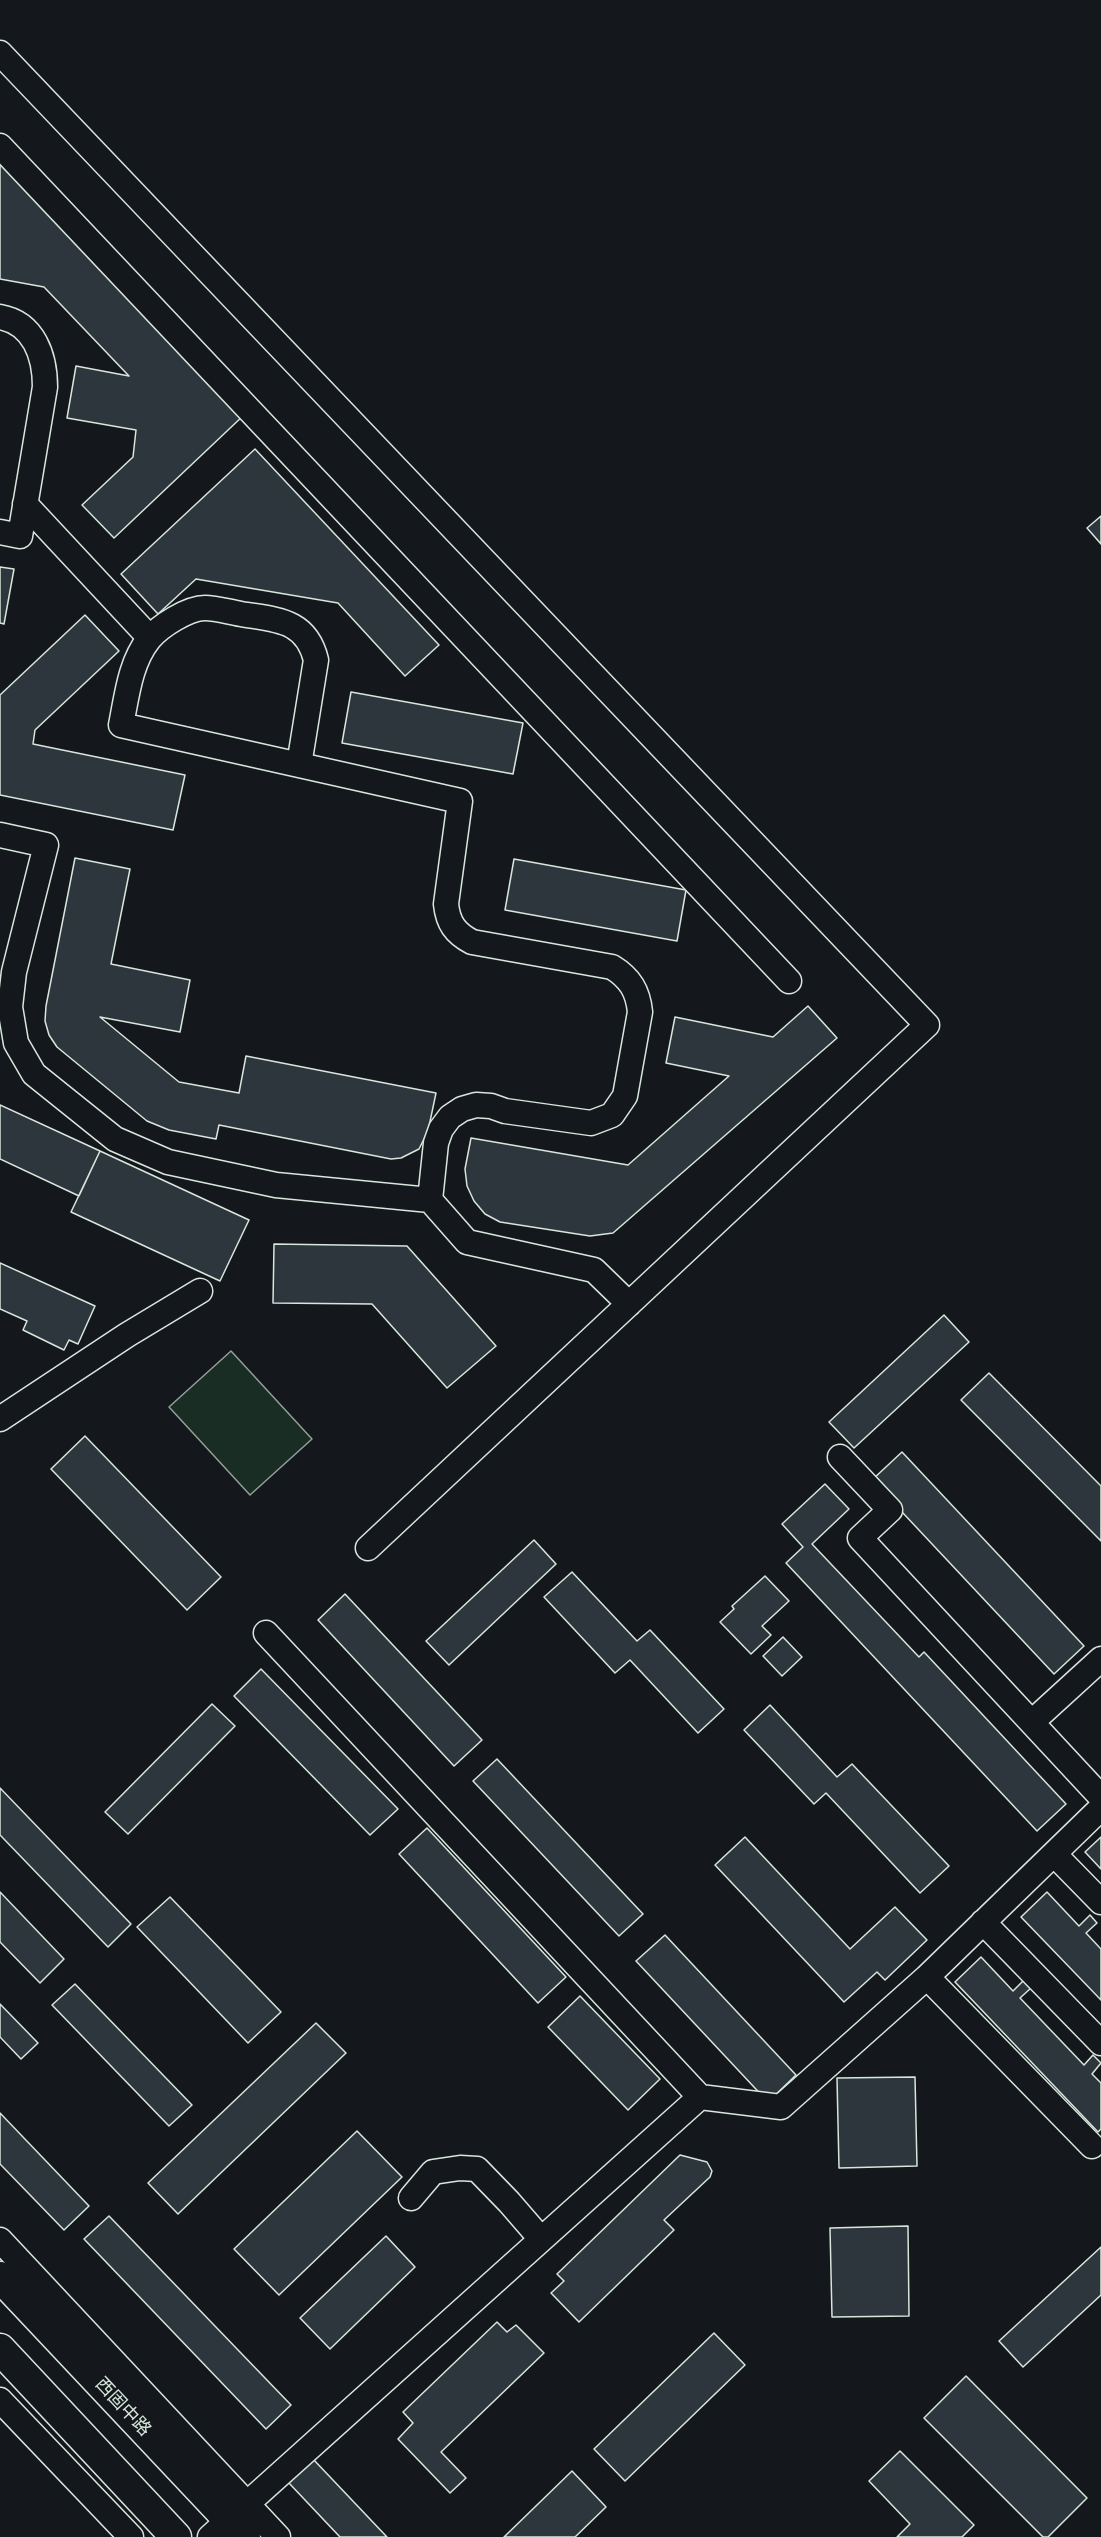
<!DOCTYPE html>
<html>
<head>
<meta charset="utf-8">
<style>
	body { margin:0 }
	canvas { display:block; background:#14181c }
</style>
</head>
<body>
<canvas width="1101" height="2537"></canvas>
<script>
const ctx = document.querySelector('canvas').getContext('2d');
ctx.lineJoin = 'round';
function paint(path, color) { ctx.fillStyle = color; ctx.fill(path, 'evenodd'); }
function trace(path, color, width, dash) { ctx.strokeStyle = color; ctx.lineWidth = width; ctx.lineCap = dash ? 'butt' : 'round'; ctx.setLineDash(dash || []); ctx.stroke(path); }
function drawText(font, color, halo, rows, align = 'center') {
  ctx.font = font + ' Quicksand,"Noto Sans SC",sans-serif'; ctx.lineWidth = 4.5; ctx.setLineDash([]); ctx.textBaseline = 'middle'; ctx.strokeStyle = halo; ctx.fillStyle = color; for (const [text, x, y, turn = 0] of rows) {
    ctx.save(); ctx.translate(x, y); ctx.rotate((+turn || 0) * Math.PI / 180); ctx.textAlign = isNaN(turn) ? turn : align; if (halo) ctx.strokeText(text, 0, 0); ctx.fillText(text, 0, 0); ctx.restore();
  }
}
const green = new Path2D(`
	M231,1351L312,1439L250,1495L169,1407Z`);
paint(green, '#1a2d24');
trace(green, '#939e99', 1.5);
const building = new Path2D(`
	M0,159L245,414L114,538L82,505L133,457L136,430L67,418L76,366L129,376L44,287L0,279Z
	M255,449L439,645L405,676L338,603L196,579L158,614L121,574Z
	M1101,516V544L1087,528Z
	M0,567L14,569L4,624L0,623Z
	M85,615L119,651L35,730L33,744L185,775L173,830L0,795V695Z
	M351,692L523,723L513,774L342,743Z
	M75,858L130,869L111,964L190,980L180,1032L100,1017L179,1082L239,1093L246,1056L436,1093L428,1131L419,1149L401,1158L391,1159L219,1125L216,1139L169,1130L147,1121L57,1047L49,1035L45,1021L46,1006Z
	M514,859L686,890L677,941L505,910Z
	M808,1006L837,1038L613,1233L590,1236L500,1222L485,1214L474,1201L467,1186L465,1169L471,1138L628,1165L729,1076L666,1063L675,1017L773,1037Z
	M0,1105L100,1151L79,1196L0,1159Z
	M100,1151L249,1220L220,1281L71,1212Z
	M274,1244L407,1246L496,1346L447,1388L372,1304L273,1303Z
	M0,1263L95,1306L78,1344L69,1340L64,1350L23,1330L27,1321L0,1309Z
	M944,1315L969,1342L854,1448L829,1422Z
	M989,1373L1101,1486V1541L961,1400Z
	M85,1436L221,1577L187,1610L51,1469Z
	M902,1452L1084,1646L1054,1674L872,1480Z
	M825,1484L849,1509L812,1544L919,1657L924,1652L1066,1804L1037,1831L786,1563L803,1547L782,1524Z
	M534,1540L556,1564L449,1665L426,1641Z
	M572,1572L637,1641L650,1630L724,1709L698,1733L630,1660L615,1673L544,1597Z
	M765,1576L789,1601L762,1626L771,1635L751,1654L720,1622L734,1609L732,1606Z
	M345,1594L482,1740L454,1766L318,1620Z
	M783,1637L802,1657L782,1676L763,1656Z
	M261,1669L398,1809L370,1835L234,1696Z
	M212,1704L235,1726L128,1834L105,1812Z
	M770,1705L837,1777L852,1764L949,1866L920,1893L826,1793L814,1804L744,1730Z
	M497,1759L643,1914L619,1936L473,1781Z
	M0,1788L131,1924L108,1947L0,1835Z
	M427,1828L566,1977L538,2003L399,1854Z
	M745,1837L850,1949L895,1907L927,1940L885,1980L877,1972L844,2002L715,1865Z
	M1101,1837V1869L1085,1852Z
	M0,1892L64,1959L40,1983L0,1942Z
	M1047,1892L1079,1926L1090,1915L1097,1923L1086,1933L1101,1949V2000L1021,1917Z
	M170,1897L281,2012L248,2043L137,1927Z
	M665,1935L796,2075L768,2102L636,1961Z
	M981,1957L1013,1991L1024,1980L1031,1988L1020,1998L1084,2065L1093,2055L1101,2063L1092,2074L1101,2083V2129L1098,2132L955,1982Z
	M75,1984L192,2105L169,2126L52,2005Z
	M580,1996L660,2079L628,2110L548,2027Z
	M0,2004L38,2043L21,2059L0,2037Z
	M316,2023L346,2053L178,2214L148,2183Z
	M915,2077L917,2166L839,2168L837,2078Z
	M0,2113L89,2206L64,2230L0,2164Z
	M357,2131L402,2177L279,2295L234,2249Z
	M680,2155L707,2162L712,2171L710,2177L664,2220L674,2230L579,2322L551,2293L564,2281L557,2274Z
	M109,2216L291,2405L266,2429L84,2239Z
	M908,2226L909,2316L832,2317L830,2228Z
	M386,2236L415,2267L330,2349L300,2318Z
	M1101,2247V2295L1023,2367L999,2341Z
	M497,2322L507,2332L516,2325L544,2353L441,2452L466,2478L450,2493L398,2439L413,2423L403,2412Z
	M714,2333L745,2365L625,2481L594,2449Z
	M966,2376L1087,2498L1048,2537H1043L924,2418Z
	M900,2451L974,2525L962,2537H897L910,2524L869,2481Z
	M313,2459L387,2537H340L288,2482Z
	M572,2471L606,2507L575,2537H504Z`);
paint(building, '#2c363c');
trace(building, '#d8e6dc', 1.5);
const minor = new Path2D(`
	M0,53L927,1025L368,1548
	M0,146L789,981
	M0,317C34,323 45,356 45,387L20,536L0,532
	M25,504L150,638
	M299,765L316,660C306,619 276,620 241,614C229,612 216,608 205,608C188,608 160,626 149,639C130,663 127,695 121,725L460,801L446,904C448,923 455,933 472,942L612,967C630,978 638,991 640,1012L625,1096L612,1115L591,1123L505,1111L491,1106L476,1105L462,1109L450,1117L441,1129L436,1143L430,1200
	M0,835L46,845L14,972L10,1007L16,1043L34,1074L115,1139L168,1162L276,1185L430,1200L467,1242L594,1270L629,1304
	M0,1419L127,1335L200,1291
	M840,1457L890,1510L860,1538L1101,1797
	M1032,1722L1101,1659
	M1054,1854L1101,1902
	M983,1922L1101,2043
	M700,2097L781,2107L927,1977
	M1092,2146L927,1977L1101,1808
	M411,2198L433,2172L460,2168L477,2169L509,2202L541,2239
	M0,2240L278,2537
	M0,2400L131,2537
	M210,2537L700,2097L266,1633`);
const major = new Path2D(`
	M0,2277L245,2537
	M0,2349L176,2537`);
trace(minor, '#d8e6dc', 27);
trace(major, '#d8e6dc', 33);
trace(minor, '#14181c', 24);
trace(major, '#14181c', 30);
drawText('18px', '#d8e6dc', '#14181c', [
	["西固中路",123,2407,47]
]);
</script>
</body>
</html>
